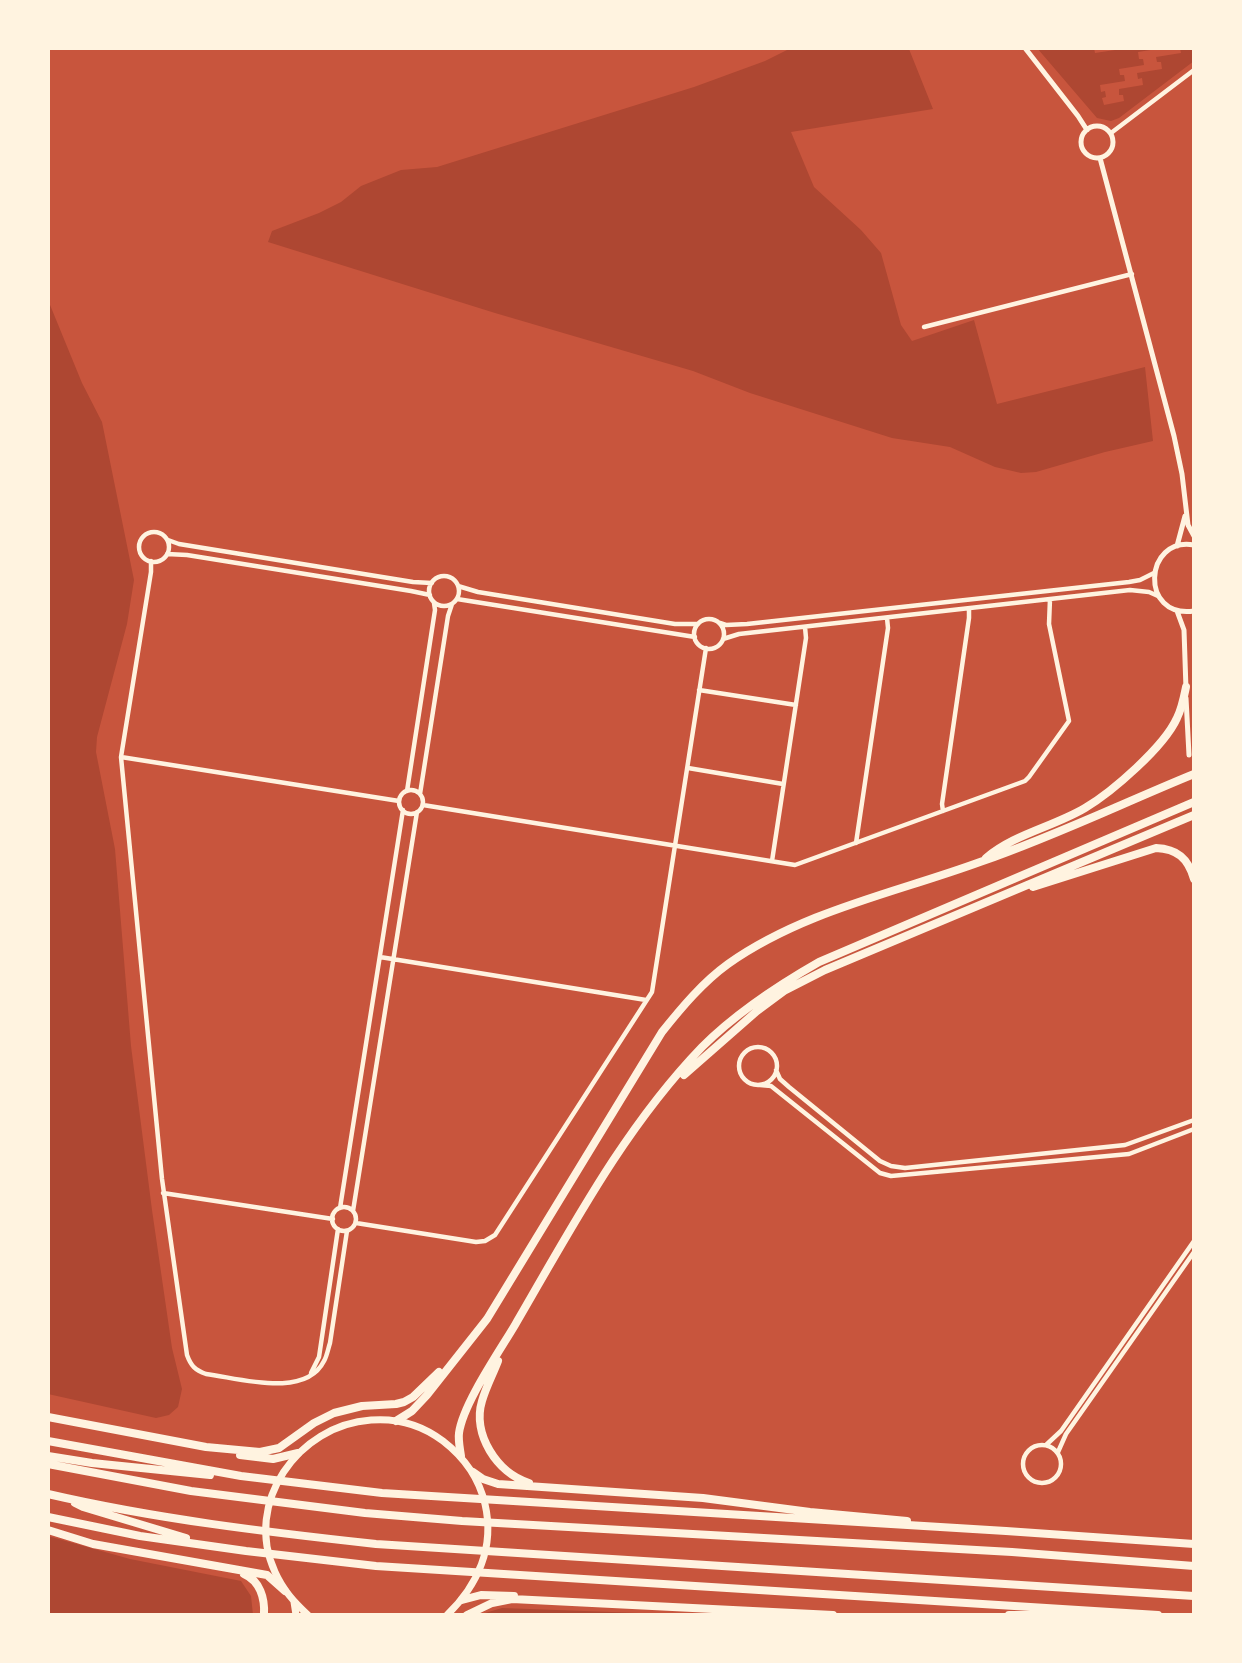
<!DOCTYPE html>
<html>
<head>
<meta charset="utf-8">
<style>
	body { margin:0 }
	#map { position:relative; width:1242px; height:1663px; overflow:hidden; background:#c8553d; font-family:"Titillium Web",sans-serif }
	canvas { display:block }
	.frame { position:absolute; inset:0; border:50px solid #fff3e0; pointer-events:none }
</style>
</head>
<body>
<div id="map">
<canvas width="1242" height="1663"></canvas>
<div class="frame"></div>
</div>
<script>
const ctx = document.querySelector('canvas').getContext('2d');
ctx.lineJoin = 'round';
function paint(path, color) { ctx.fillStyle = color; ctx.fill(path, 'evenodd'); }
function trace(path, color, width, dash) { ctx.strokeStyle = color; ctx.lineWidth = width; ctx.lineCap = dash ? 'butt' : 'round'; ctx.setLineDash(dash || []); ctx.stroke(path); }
paint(new Path2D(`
	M791,48L909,49L933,109L791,132L814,187L861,230L881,253L901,325L912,341L974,320L997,404L1145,367L1153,441L1105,452L1036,472L1021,473L995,467L950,447L892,438L750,393L693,371L495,313L268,242L272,231L319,213L341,202L361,186L401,170L437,167L694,87L765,61Z
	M1037,48H1094L1095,53L1115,50L1116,48H1163L1138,52L1139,59H1143L1144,65L1119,69L1120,75H1124L1125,81L1100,85L1101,92L1105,91L1106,97L1102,98L1104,105L1124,101L1123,95H1119V89L1143,85L1142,78L1138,79L1137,73L1162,69L1161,62H1157L1156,57L1181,53L1180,48H1194V61L1119,118L1111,121L1097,118Z
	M48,300L82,383L102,422L134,580L127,624L97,737L96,752L115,849L131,1046L152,1210L172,1348L182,1389L178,1407L169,1415L156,1418L48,1394Z
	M48,1536L130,1559L241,1581L251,1596L253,1615H48Z
	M502,1608L693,1615H478Z`), '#ae4732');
trace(new Path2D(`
	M1111,133L1194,70
	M924,327L1132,274
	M139 547a15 15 0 1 1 30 0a15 15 0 1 1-30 0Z
	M168,540L179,544L413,582L432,583
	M167,554L187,555L411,591L430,595
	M151,561V572L121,757L162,1179L187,1355C191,1366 195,1370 206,1374C239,1378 305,1399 324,1361C327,1356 328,1349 330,1343L347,1231
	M429 591a15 15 0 1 1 30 0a15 15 0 1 1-30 0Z
	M458,586L478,592L675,624H698
	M457,599L695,637
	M694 634a15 15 0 1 1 30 0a15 15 0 1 1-30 0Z
	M720,623L726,625L747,624L1129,582L1140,580L1154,573
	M723,639L739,634L1130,590L1149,592L1158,596
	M699,690L796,705
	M121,757L399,801
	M688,768L783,784
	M399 802a12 12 0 1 1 24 0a12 12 0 1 1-24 0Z
	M407,791L435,610L434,603
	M420,794L448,616L452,604
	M423,805L795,865L1025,781L1029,777L1069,721L1049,624L1050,599
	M943,811L942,804L969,618V609
	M856,843L888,628L887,618
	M772,861L806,638L805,627
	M380,957L646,1000
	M739 1066a19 19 0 1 1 38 0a19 19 0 1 1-38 0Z
	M776,1070L780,1079L789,1087L880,1161L891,1166L905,1168L1125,1145L1194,1120
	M760,1085L771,1086L880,1173L891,1176L1129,1154L1194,1129
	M163,1193L333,1219
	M332 1219a12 12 0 1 1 24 0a12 12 0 1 1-24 0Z
	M340,1208L403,810
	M353,1211L417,812
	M356,1223L476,1242L485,1241L495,1235L652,992L706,648
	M311,1373L319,1357L338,1229
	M1046,1445L1061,1431L1194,1241
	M1023 1464a19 19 0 1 1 38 0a19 19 0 1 1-38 0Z
	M1058,1452L1066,1434L1194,1252`), '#fff3e0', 4.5);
trace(new Path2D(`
	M1025,48L1078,116L1087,130
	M1081 142a16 16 0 1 1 32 0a16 16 0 1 1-32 0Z
	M1100,158L1174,436L1182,474L1188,525L1194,536
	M1194,545C1144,536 1139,619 1194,611
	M1177,546L1185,516
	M1177,611L1184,630L1186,689
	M1186,698L1189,755`), '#fff3e0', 5);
trace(new Path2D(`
	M294,1602L296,1615
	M308,1615C294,1602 283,1590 275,1572C243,1503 298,1425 371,1420C397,1418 422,1425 443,1441C465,1458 479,1478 485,1504C495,1547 478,1585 447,1615`), '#fff3e0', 7);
trace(new Path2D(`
	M986,858C1014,834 1053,827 1085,808C1112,792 1164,747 1177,718C1182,708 1184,697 1186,687
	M1033,887L1156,848C1177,849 1188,858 1194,879
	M684,1075L757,1011L784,991L825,970L1194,815
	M498,1361C493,1374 486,1387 482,1401C472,1434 497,1473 529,1483
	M48,1417L206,1447L260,1452L279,1448L314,1423L334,1413L362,1406L396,1404L404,1402L413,1397L439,1372
	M396,1421L412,1411L427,1395L487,1319L662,1032C682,1007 703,982 728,964C803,911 895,893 980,862C1053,837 1123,803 1194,774
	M48,1441L241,1476L382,1493L1006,1531L1194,1544
	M240,1455L273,1459L298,1453
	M48,1456L92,1463L210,1475
	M461,1456C460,1449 458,1440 459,1433C463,1404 499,1352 515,1325C571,1229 624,1128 702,1047C736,1013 777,986 819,962L1194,802
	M48,1464L191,1491L365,1513L462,1521L1012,1552L1194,1566
	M473,1472L483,1479L498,1484L703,1498L810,1512L907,1521
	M48,1494C156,1519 266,1532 376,1544L1194,1596
	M75,1503L83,1507L186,1538
	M48,1517L140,1536L246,1551L376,1566L1158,1615
	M48,1530L93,1544L267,1575L285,1591
	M244,1574C260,1581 265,1598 264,1615
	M462,1600L481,1595L514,1596
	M467,1615L492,1603L512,1599L833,1615
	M1009,1615L1085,1614`), '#fff3e0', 8);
</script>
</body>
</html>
